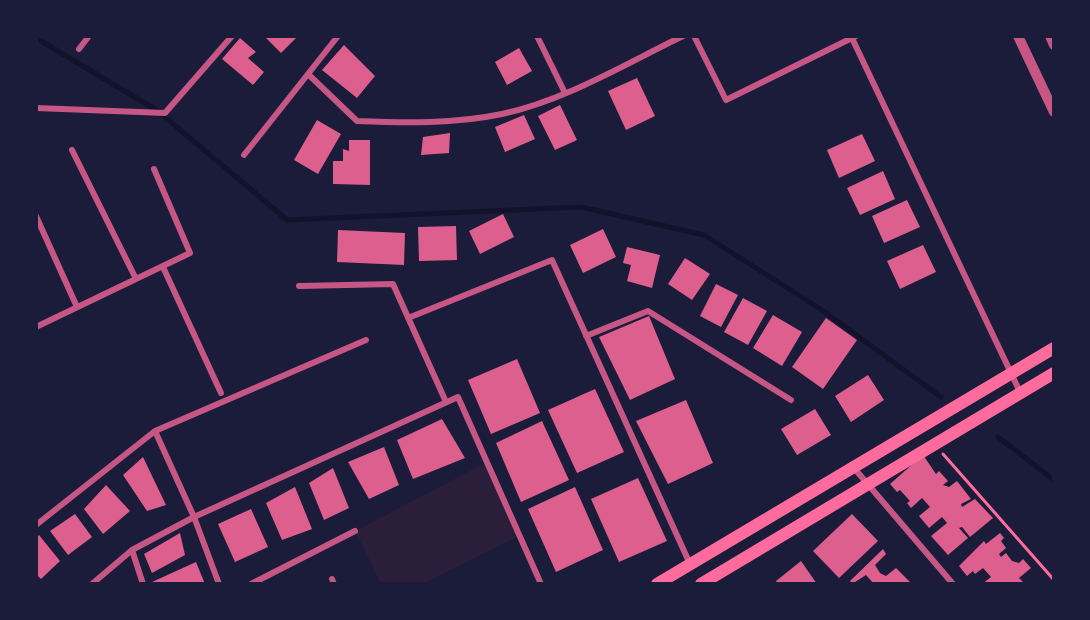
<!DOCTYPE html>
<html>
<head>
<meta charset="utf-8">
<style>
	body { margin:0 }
	#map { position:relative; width:1090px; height:620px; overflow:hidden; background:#1b1b3a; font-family:Commissioner,sans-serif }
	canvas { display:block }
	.frame { position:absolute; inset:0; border:38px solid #1b1b3a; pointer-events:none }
</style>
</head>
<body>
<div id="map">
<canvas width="1090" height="620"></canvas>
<div class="frame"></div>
</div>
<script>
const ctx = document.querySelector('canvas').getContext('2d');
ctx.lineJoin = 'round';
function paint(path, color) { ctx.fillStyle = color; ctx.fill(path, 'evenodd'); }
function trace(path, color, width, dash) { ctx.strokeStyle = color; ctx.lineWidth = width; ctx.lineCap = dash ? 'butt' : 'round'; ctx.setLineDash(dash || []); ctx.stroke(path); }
paint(new Path2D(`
	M487,462L517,537L422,584H381L355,531Z`), '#2a1e3b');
trace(new Path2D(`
	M36,38L158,111L287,220L581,207L704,235L822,310L941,397
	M998,437L1054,480`), '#12122b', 5);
paint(new Path2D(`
	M264,36H298L281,53Z
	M240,38L256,52L248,58L264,72L253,85L222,59Z
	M344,45L375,76L357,98L322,70Z
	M519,48L532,71L507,85L495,62Z
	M637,78L655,116L626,130L608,91Z
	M560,105L577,140L555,150L538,116Z
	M524,115L535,139L505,152L495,127Z
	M317,120L341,134L318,174L294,160Z
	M450,133L449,153L421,155L423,137Z
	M862,134L875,161L839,178L827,150Z
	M349,140H370V185L333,184V161H343V149L349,151Z
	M883,171L895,199L860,215L847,188Z
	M907,200L920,227L884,243L872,216Z
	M503,214L514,237L480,254L469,231Z
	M456,226L457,260L419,261L418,227Z
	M603,229L616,257L583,273L570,245Z
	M338,230L405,233L404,265L337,262Z
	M923,245L936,272L900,289L887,261Z
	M627,247L660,255L652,288L627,281L631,265L623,263Z
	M685,258L710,274L692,300L668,284Z
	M716,284L738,295L721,327L700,316Z
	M743,298L767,311L748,345L724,332Z
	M773,315L802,332L782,366L753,348Z
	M649,316L675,379L630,400L599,337Z
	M826,318L857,340L823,389L792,367Z
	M517,359L540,413L491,434L468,380Z
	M868,375L884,400L851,422L835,396Z
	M595,389L624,452L577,473L548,410Z
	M686,400L713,463L668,484L636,421Z
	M815,409L831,435L797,455L781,429Z
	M442,419L465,458L413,479L397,440Z
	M542,421L569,480L521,502L496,443Z
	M384,447L399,485L369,499L348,462Z
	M923,455L936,474L939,471L948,481L943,485L949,487L957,481L971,499L961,504L962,507L975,499L993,518L970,537L962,527L959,528L968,538L948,555L931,536L947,523L942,517L929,528L919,516L930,507L922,498L911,508L907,503L910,501L900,490L897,492L890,484Z
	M143,457L166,505L147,511L123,475Z
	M333,468L349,508L324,520L309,483Z
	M638,478L667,541L619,562L591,499Z
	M106,485L130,511L103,534L84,509Z
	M295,487L312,529L282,540L266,503Z
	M575,487L603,550L556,572L528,509Z
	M251,509L268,547L235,562L218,524Z
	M75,514L92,537L68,555L50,531Z
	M852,514L878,541L839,578L813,551Z
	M180,533L185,555L152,573L144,554Z
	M1000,533L1004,538L1001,541L1006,548L999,554L1001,557L1006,553L1012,561L1019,563L1023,559L1031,568L1019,578L1023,582L1021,584H982L991,577L983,568L975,574L973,571L967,576L959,566L984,541L986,544Z
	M39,535L60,561L41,579L36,574V538Z
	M883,549L886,554L875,565L880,573L886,576L896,568L912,584H874L866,575L852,584L850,581Z
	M801,561L817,584H778L776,581Z
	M196,562L205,584L152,582Z`), '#dd5f8e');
trace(new Path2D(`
	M943,454L1054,580`), '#ff6b9d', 3);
trace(new Path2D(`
	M537,36L565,93
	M694,36L726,100L856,36
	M851,36L1020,392
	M79,49L89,36
	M308,74L357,121C405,123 454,124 502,114C566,100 625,64 683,36
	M36,108L165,113L232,36
	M72,150L136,279
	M244,155L338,36
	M36,216L77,307
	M163,267L221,393
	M299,286L393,284L446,402
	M408,318L552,260L690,564
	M36,327L190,253L154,169
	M586,336L648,311L791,400
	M155,431L194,517L219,584
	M854,468L953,584
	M36,525L155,431L366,340
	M132,550L143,584
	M332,579L334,584
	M92,584L132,550L194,517L458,397L541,584
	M251,584L355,531`), '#c65784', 6);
trace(new Path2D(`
	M1018,36L1054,112
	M1050,36L1054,45`), '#c65784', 10);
trace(new Path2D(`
	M657,584L1054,348
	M701,584L1054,373`), '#ff6b9d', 12);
</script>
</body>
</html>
